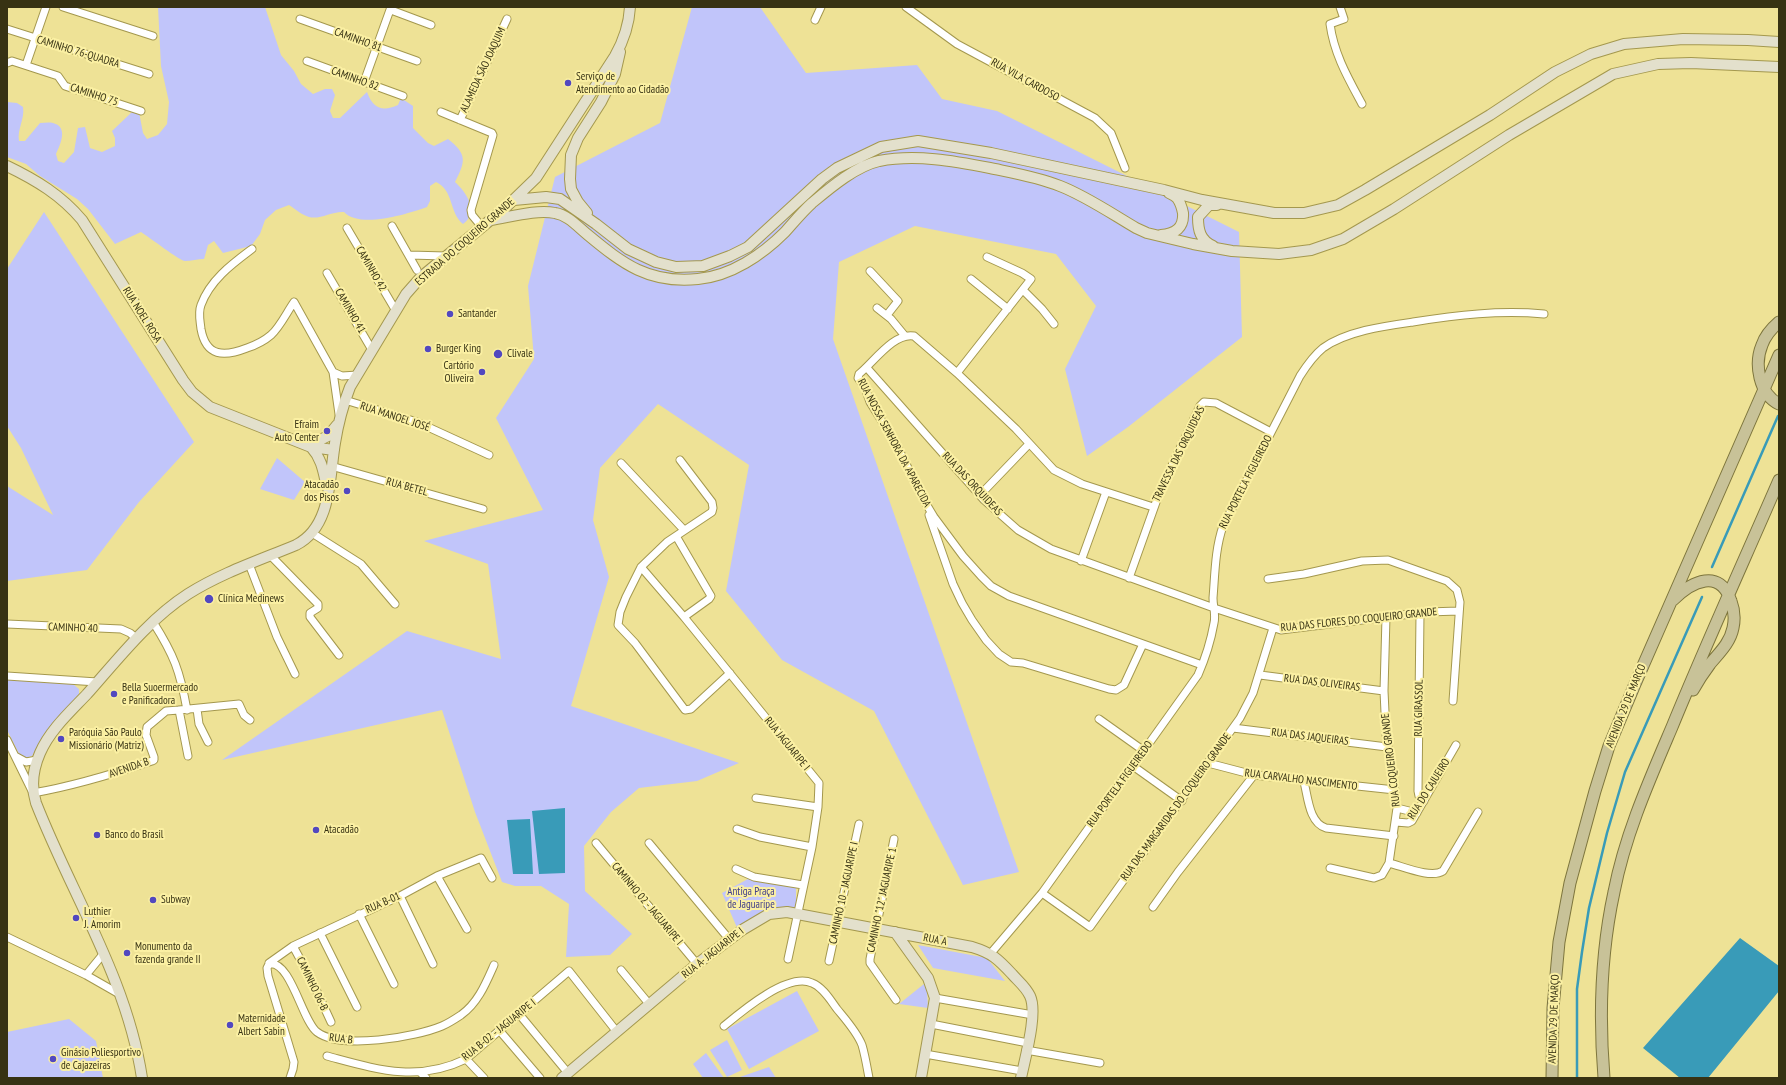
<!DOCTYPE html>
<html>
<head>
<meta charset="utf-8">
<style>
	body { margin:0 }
	#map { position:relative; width:1786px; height:1085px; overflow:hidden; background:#eee296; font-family:"PT Sans Narrow",sans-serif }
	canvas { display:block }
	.frame { position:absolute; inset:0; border:8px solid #373213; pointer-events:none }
</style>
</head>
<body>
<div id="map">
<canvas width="1786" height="1085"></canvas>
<div class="frame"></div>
</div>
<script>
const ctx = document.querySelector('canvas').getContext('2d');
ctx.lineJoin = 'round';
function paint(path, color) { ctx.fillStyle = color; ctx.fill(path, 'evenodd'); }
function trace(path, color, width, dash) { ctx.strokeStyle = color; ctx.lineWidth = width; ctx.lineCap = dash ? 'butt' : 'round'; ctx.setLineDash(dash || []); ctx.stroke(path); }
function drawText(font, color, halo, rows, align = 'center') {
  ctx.font = font + ' "PT Sans Narrow",sans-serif'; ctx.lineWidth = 4; ctx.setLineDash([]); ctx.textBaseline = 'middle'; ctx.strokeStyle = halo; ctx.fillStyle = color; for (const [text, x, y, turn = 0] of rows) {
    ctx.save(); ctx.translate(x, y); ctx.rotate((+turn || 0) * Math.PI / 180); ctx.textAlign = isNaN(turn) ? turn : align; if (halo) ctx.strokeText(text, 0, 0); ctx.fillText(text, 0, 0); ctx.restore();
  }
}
paint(new Path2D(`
	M158,7H265L281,55L294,71L301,84L313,94L325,89H332L335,95L330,111L333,118H340L367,92C373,109 383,112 398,105L401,98L413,106V128L428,143L434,146L448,139C467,154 466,161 455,182C466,192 480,212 463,224C449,213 454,190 436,182L430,186V201L427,207C407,214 360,229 344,212C332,211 320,220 309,217C302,215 295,209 289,205L276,210L265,220L260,234L251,246L223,253L214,241L208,245L204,259C198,259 191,261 185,261C180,261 149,237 141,232L115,244L88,209L77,199L40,176L26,164L7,157V102L17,103L23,107C25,119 17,129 19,141H25L40,123C44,123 49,122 53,123C69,127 60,145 56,154L58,161L64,163L74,152L78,128L85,127L90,148L102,152L115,146V138L112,131L132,112H139L143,133L147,139L158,135L167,124L169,102L161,66Z
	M692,7H760L806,73L917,65L942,99L997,111L1239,232L1242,337L1128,427L1087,456L1065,369L1096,306L1056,254L915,226L839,262L833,339L1019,872L963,885L874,711L782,660L726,591L749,465L658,404L600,468L593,520L609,577L571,706L739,763L697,781L639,788L611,812L584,846L585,891L632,934L610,955L566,957L569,904L541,886H515L502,882L475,812L442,710L222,760L407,631L501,659L488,564L424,541L543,510L496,418L534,359L528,286L555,177L660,123Z
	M44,212L194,442L139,502L87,570L7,581V486L53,515L21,448L7,426V269Z
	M277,458L305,482L294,500L260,489Z
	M7,679L73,684L79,689V694L44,734L32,756C27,758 24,758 19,754L7,730Z
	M748,879L796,887V909L738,930L722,893Z
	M918,945L987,958L1005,981L933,968Z
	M924,984L927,991L928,1008L899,1004Z
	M797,991L819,1031L749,1069L727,1029Z
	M69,1019L96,1041L103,1078H7V1032Z
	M727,1040L742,1070L727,1077L710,1050Z
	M706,1053L724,1078H703L693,1064Z
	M769,1067L776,1078H737Z`), '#c1c5fa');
paint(new Path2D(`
	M565,808V873L539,874L532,811Z
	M530,819L533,874H513L507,820Z
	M1740,938L1779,966V991L1708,1078H1680L1643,1048Z`), '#399bb8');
trace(new Path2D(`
	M1712,567L1778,416
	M1577,1078V989L1582,952L1589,908L1607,833L1625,772L1702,597`), '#399bb8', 2.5);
const minor = new Path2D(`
	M63,7L153,36
	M906,7L957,44L1095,118L1111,133L1125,168
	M1340,7L1344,19L1330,24C1334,54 1348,78 1362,104
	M391,10L431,25
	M300,19L417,61
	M815,20L821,7
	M7,29L149,74
	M307,61L403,96
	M7,63L12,61L58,76L65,86L141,111
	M26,65L46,7
	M364,82L391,7
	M441,112L492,133L493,135L471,210L472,215L482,227
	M460,120L507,19
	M392,226L417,270
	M347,228L396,311
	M252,249C232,264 210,280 201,305C198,313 200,320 201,329C206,357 224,357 247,348C256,345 264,341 271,335C280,327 287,312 294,302L333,372L339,414
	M409,255L446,256
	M870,271L898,301L887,315
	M327,273L372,350
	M971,279L1008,309
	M1023,290L1042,309L1054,324
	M877,308L891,319L905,336
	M867,368L984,500L1018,530L1051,549L1214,608L1281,630L1427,612L1459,611
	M333,372L342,376L358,375
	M957,373L1031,279L1022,273L987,257
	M345,400L417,422L489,455
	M680,460L712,502L713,508L712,512L667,542L641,567L626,597L620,612L618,625L635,643L685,710L691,709L730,673
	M621,463L684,530
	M331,466L483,509
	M980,495L1029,444
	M1153,507L1082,484L1054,470L1016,429L957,373L914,336C894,332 873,363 859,374L858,378L865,388L870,402L895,442L925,502L934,517L963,556L981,576L991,586L1009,596L1202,665
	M929,515L953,584L962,603L972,620L986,640L999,654L1011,662L1023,663L1109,689L1116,690L1124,685L1143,644
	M312,533L361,564L395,604
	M676,536L711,596L709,599L684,617
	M271,556L318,604V608L310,613V617L339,655
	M1081,561L1106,492
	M249,564L277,637L295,674
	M641,567L684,617L819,783L818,807L812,847L788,959
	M1129,578L1160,491L1200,406L1204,402L1216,403L1271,432
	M1268,579L1304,574L1362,561L1388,560L1447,581L1457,590L1460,602L1453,701
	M1420,614L1418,791L1419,796L1424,801
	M1386,617L1384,691L1386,734L1397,808L1389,863C1402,866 1431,879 1443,871L1478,812
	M153,622C174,655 180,671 187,710
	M7,624L121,629L130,633L137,639
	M1260,675L1384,691
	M7,676L97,682
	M197,709L199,724L208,742
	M1099,719L1144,751
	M1233,728L1387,747
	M7,740L33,793C74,786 113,774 152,761L154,760V757L146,735L147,727L166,711L179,710
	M15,756L26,762L37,760
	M188,756L179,710L239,704L244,715L250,720
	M1208,763L1254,775L1395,790
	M1133,766L1182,801
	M1304,782C1308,797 1309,823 1326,828L1394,836
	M756,798L818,807
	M1397,808L1417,813
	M1396,822L1408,823L1412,821L1456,745
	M737,829L760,837L812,847
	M894,839L870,959V963L896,1000
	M596,843L697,964
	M649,843L729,939
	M1330,868L1374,878L1382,875L1389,863
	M736,869L754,877L803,885
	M437,876L467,929
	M1042,893L1090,927L1240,718L1253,693L1273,628
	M400,896L433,964
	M1153,907L1178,872L1254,775
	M359,914L394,984
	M320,933L357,1007
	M7,937L86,975L121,995
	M293,946L313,983L331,1022
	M991,953L1042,893L1198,675C1205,659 1211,640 1214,623C1216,615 1213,606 1213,598C1215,574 1215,549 1223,526L1300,376C1307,365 1313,356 1323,348C1347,331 1385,326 1413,322C1457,315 1499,310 1544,314
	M829,961L859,824
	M269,963L293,946L400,896L437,876L481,858L492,878
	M621,970L650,1005
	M86,975L104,953
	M935,998L1033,1015
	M519,1014L568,1073
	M931,1024L1028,1043
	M724,1026C742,1011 788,972 812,983C823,987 831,1001 837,1009C846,1020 857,1032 862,1045C865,1055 867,1067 869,1078
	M499,1030L540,1078
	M1026,1050L1100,1063
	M925,1054L1022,1071
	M327,1056C376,1069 417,1083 466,1059L569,971L617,1032
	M466,1059L484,1078
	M420,1072L426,1078
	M290,1078L293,1069L294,1062L268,976L267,968L269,964C291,960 302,1021 317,1032C341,1050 416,1037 442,1026C449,1023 455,1019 461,1015C478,1003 486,983 494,965`);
const secondary = new Path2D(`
	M7,166C36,180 61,195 82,220L183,380L192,392L210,407L311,447L334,450
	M514,200L546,197L560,199L596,224L628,249L656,262L676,267L703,266L730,256L748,247L822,179L837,168L881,147L918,141L991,153L1164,190L1202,200L1274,213H1304L1338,205L1365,190L1490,115L1555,72L1591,54L1624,44L1683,39L1748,40L1779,42
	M587,213L578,202L571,189L570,179L571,155L578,138L601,102L615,74L620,52
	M491,220C510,217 537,209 555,213C568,215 578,227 588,235C623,264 649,284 698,279C731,276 762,255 785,232C794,222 802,212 812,203C830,188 856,166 879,161C916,154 954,161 990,168C1014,173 1038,177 1060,186C1086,196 1112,214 1136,228L1147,233L1193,244L1232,251L1279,254L1311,250L1343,239L1394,209L1509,135L1613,74L1658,64L1691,63L1779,67
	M1161,235C1175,234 1184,228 1183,213C1182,208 1180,202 1177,198C1175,196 1171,194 1169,193
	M1213,246C1200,240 1198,230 1198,217L1209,205H1217
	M316,442L328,436L337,425
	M311,447C321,458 323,469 326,483
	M895,932L928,978L935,998L921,1078
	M142,1078C127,979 72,895 36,803C31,787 33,769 40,753C50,730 70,712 87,694C118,659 149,619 188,594C221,573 260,560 296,545C332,527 329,478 335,443C338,424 343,405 350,387L406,294L421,277L505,208L536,178L615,56C624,40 629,25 630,7
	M562,1078L697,964L742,930L769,914L787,912L972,947C992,953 998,959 1012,974C1018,981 1026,987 1030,996C1038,1013 1025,1058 1021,1078`);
const primary = new Path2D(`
	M1779,322C1772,328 1765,336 1762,345C1754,364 1759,394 1779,404
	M1673,600C1692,581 1720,568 1731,601C1734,609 1735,619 1733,628C1730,643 1719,653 1710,664C1704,672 1698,681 1693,690
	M1552,1078L1553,1008L1559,942L1570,883L1595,791L1609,746L1635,684L1779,355
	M1604,1078C1599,1017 1601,952 1614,892C1625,835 1649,781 1672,727C1706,644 1743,563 1779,480`);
trace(minor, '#a4984e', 9);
trace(secondary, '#a4984e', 12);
trace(primary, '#7d753d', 13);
trace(minor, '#fff', 7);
trace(secondary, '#e3e0cc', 10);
trace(primary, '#c8c298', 11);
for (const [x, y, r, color] of [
	[568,83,4,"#5248bf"],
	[450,314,4,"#5248bf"],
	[428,349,4,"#5248bf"],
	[498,354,5,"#5248bf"],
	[482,372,4,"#5248bf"],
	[327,431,4,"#5248bf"],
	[347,491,4,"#5248bf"],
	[209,599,5,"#5248bf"],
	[114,694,4,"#5248bf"],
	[61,739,4,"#5248bf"],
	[316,830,4,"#5248bf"],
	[97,835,4,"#5248bf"],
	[153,900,4,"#5248bf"],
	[76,918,4,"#5248bf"],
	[127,953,4,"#5248bf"],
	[230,1025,4,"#5248bf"],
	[53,1059,4,"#5248bf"]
]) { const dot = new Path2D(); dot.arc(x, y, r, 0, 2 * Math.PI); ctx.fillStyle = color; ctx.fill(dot); trace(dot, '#fbf0a3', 1.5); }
drawText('11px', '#373213', '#fbf0a3', [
	["CAMINHO 81",358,40,20],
	["CAMINHO 76-QUADRA",78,52,17],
	["ALAMEDA SÃO JOAQUIM",483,70,-65],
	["CAMINHO 82",355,79,20],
	["RUA VILA CARDOSO",1025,80,29],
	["CAMINHO 75",94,95,18],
	["ESTRADA DO COQUEIRO GRANDE",465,242,-41],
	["CAMINHO 42",371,269,60],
	["CAMINHO 41",350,311,60],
	["RUA NOEL ROSA",142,315,58],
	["RUA MANOEL JOSÉ",395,417,18],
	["RUA NOSSA SENHORA DA APARECIDA",894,443,62],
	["TRAVESSA DAS ORQUIDEAS",1179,454,-64],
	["RUA PORTELA FIGUEIREDO",1246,482,-63],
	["RUA DAS ORQUIDEAS",972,484,47],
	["RUA BETEL",407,487,15],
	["RUA DAS FLORES DO COQUEIRO GRANDE",1359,620,-6],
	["CAMINHO 40",73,628,2],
	["RUA DAS OLIVEIRAS",1322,683,7],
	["AVENIDA 29 DE MARÇO",1626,706,-68],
	["RUA GIRASSOL",1419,708,-89],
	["RUA DAS JAQUEIRAS",1310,737,7],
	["RUA JAGUARIPE I",787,744,51],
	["RUA COQUEIRO GRANDE",1391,760,-97],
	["AVENIDA B",129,768,-19],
	["RUA CARVALHO NASCIMENTO",1301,780,7],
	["RUA PORTELA FIGUEIREDO",1120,784,-54],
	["RUA DO CAJUEIRO",1429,789,-58],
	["RUA DAS MARGARIDAS DO COQUEIRO GRANDE",1176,807,-54],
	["CAMINHO 10 - JAGUARIPE I",844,893,-78],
	["CAMINHO \"12\" JAGUARIPE 1",882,900,-78],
	["RUA B-01",383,903,-24],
	["CAMINHO 02 - JAGUARIPE I",647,904,50],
	["RUA A",935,940,11],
	["RUA A- JAGUARIPE I",713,953,-38],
	["CAMINHO 06-B",312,984,64],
	["AVENIDA 29 DE MARÇO",1554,1019,-88],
	["RUA B-02 - JAGUARIPE I",499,1030,-39],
	["RUA B",341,1039,7]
]);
drawText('11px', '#373213', '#fbf0a3', [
	["Serviço de",576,77],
	["Atendimento ao Cidadão",576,90],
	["Santander",458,314],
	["Burger King",436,349],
	["Clivale",507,354],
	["Cartório",474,366,"right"],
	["Oliveira",474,379,"right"],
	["Efraim",319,425,"right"],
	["Auto Center",319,438,"right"],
	["Atacadão",339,485,"right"],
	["dos Pisos",339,498,"right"],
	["Clínica Medinews",218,599],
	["Bella Suoermercado",122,688],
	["e Panificadora",122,701],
	["Paróquia São Paulo",69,733],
	["Missionário (Matriz)",69,746],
	["Atacadão",324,830],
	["Banco do Brasil",105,835],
	["Subway",161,900],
	["Luthier",84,912],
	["J. Amorim",84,925],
	["Monumento da",135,947],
	["fazenda grande II",135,960],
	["Maternidade",238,1019],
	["Albert Sabin",238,1032],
	["Ginásio Poliesportivo",61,1053],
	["de Cajazeiras",61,1066]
], 'left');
drawText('11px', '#3f3c8b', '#fbf0a3', [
	["Antiga Praça",751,892],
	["de Jaguaripe",751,905]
]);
</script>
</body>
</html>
